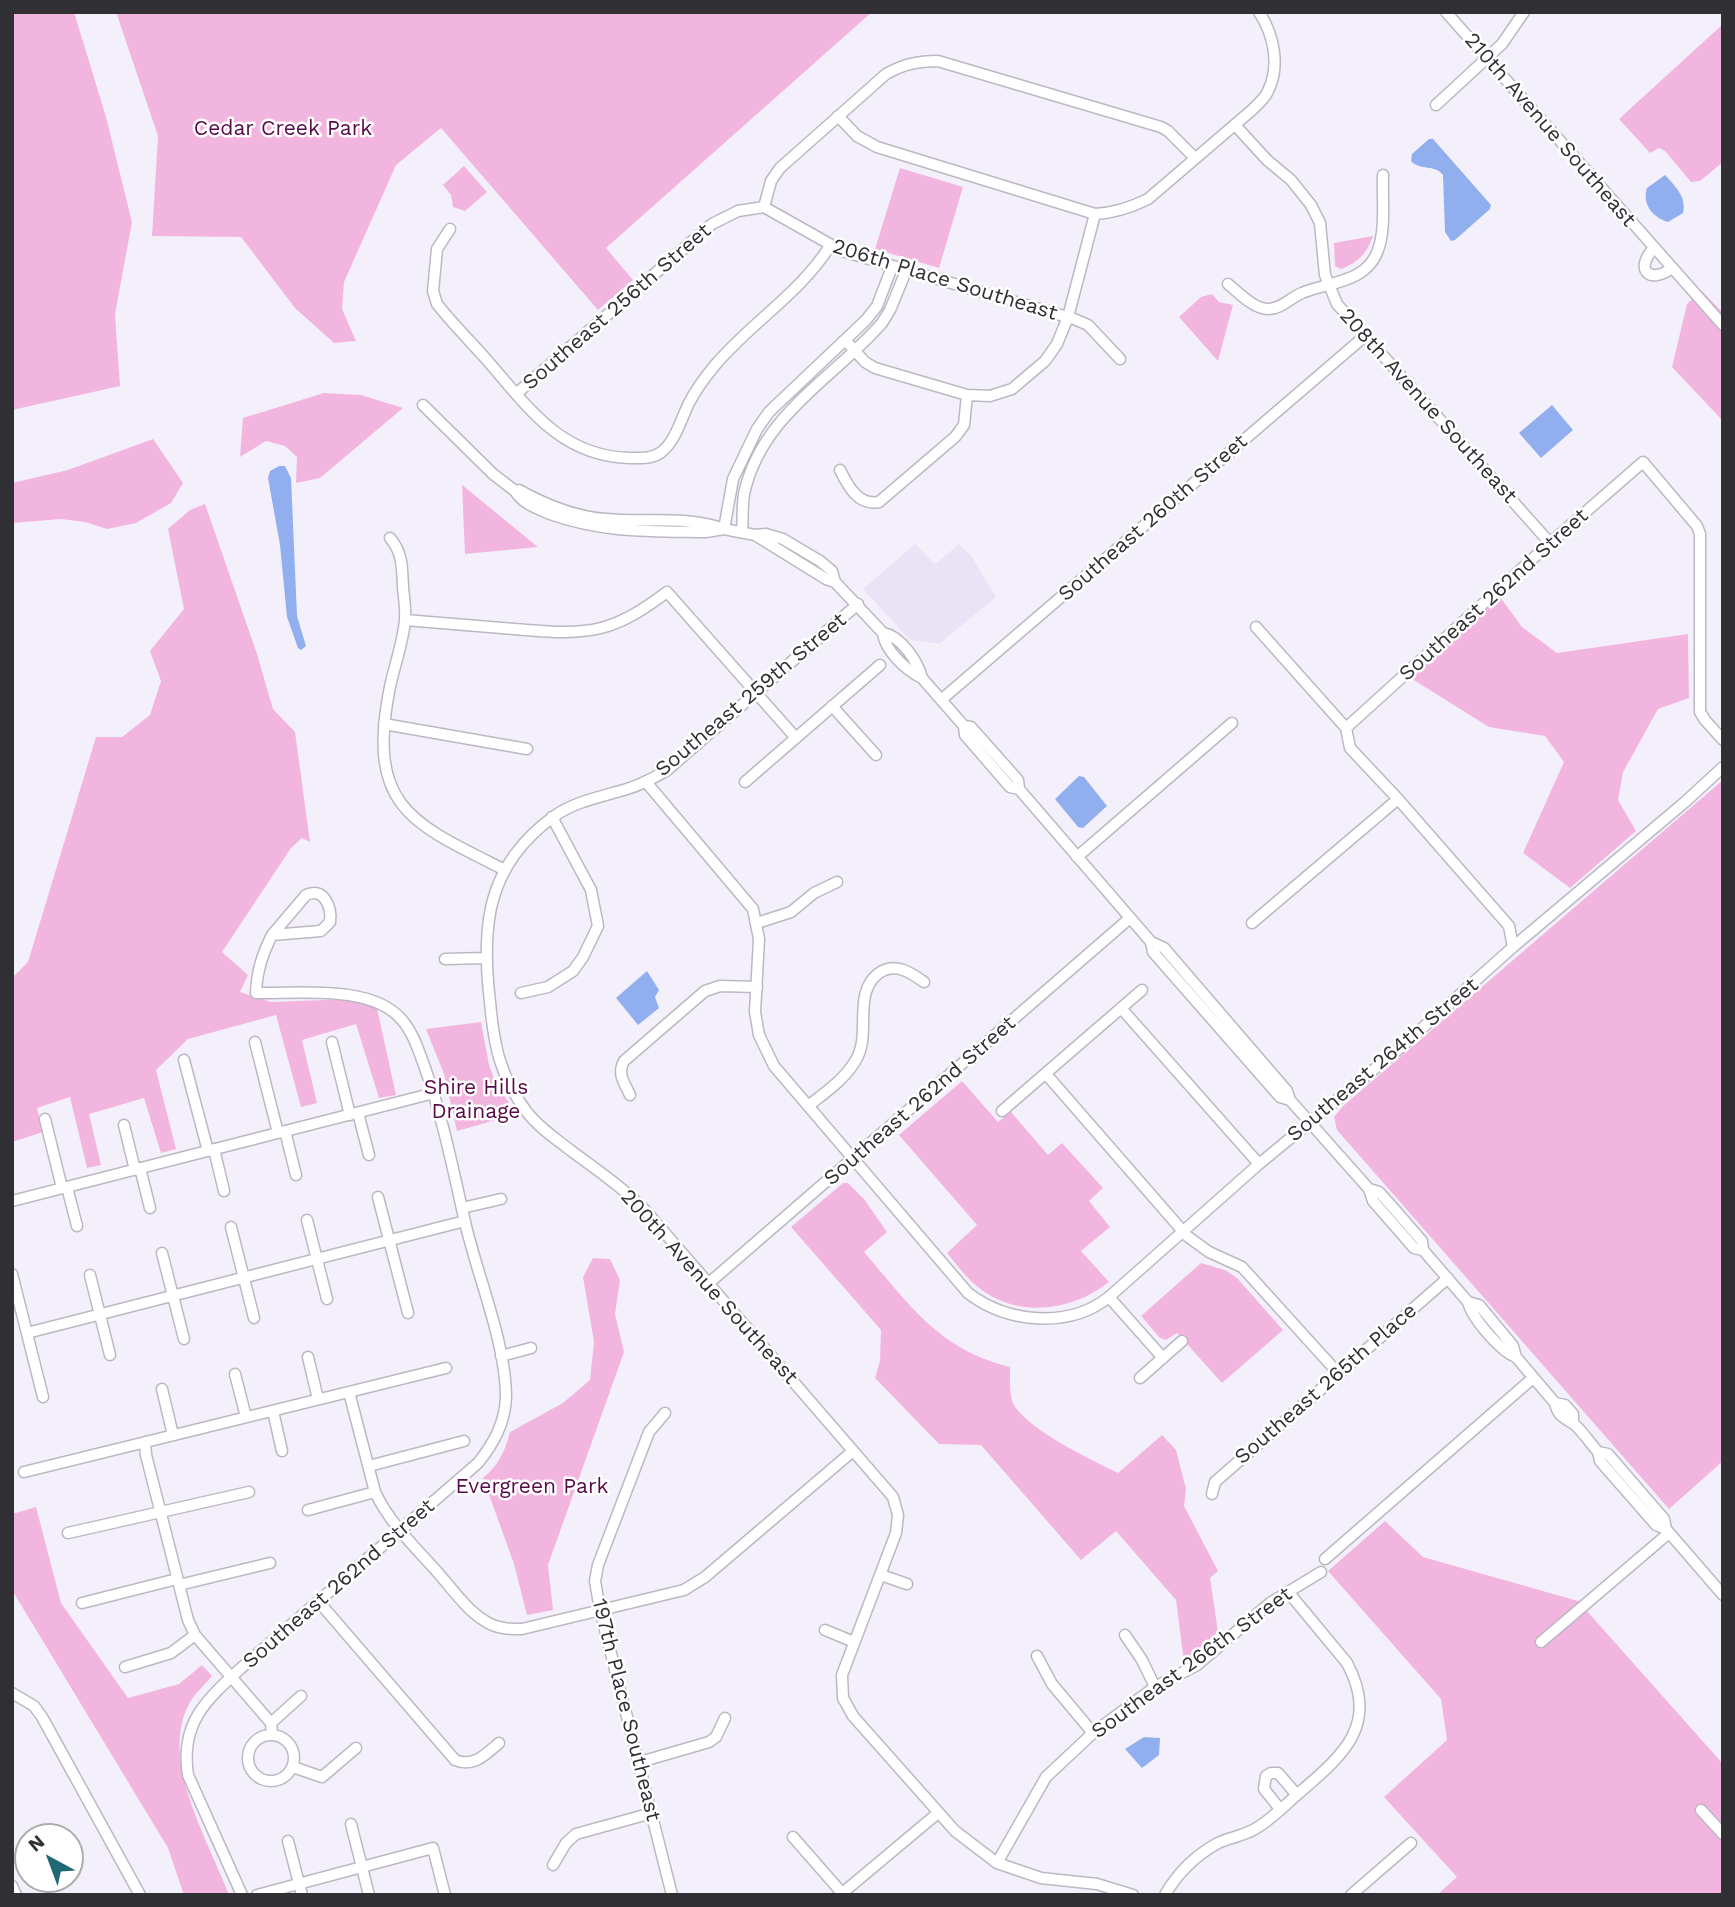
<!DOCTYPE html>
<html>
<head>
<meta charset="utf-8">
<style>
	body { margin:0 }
	#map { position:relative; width:1735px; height:1907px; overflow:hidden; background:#f4f0fb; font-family:"Work Sans",sans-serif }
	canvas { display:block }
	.frame { position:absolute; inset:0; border:14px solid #302f33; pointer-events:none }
	.north { position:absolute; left:14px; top:1823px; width:70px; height:70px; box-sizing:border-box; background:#fff; border:2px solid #acacad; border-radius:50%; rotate:319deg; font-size:19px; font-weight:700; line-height:28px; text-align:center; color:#302f33 }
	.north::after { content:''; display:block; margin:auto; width:24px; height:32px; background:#1f6974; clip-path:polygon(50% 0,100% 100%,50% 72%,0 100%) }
</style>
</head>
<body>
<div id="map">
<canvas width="1735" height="1907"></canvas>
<div class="frame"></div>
<div class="north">N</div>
</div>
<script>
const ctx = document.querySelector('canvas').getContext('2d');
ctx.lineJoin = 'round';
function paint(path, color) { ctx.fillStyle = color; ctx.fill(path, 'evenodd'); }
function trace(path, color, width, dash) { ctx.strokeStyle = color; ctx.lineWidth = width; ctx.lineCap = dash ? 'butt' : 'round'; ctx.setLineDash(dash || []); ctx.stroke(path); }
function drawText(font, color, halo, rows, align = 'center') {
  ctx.font = font + ' "Work Sans",sans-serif'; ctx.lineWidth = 5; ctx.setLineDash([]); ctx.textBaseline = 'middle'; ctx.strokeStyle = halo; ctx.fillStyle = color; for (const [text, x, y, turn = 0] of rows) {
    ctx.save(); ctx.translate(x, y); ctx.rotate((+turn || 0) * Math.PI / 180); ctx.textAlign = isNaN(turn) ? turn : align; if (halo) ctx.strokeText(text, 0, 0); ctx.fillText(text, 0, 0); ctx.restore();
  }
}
paint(new Path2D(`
	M915,544L935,564L959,544L971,556L996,597L939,644L910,640L863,589Z`), '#e9e3f5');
paint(new Path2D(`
	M12,12H74L106,117L132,222L115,314L120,386L12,410Z
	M116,12H872L606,248L633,280L598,310L441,128L396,165L344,282L342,309L356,341L334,343L295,308L241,237L152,236L158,136Z
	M1723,24V162L1700,181L1691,182L1665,151L1659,148L1650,153L1619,119Z
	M464,166L487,192L465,211L453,207L451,195L443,185Z
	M900,168L963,187L939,268L875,249Z
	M1373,236C1367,253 1358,263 1341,269L1335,266L1334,243Z
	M1701,290L1723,313V421L1672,367L1687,304Z
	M1212,294L1219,302L1233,305L1218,361L1179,317L1201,297Z
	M324,393L361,395L403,408L320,478L296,483L297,457L285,446L266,441L240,457L243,418Z
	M153,439L183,483L171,503L136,523L107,529L85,522L61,519L12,523V483L68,470Z
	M462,485L538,547L465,554Z
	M205,504L257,654L273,709L295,732L310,842L302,838L291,848L222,952L248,975L240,992L271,1002L351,999L377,1008L396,1095L379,1098L356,1024L302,1040L317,1103L301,1107L276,1015L188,1039L156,1070L176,1149L161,1153L144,1098L89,1114L101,1165L87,1168L70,1097L37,1108L43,1132L12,1142V978L28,962L96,737H122L150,715L161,681L150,651L184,609L168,529L190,510Z
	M1500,597L1522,627L1557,653L1688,634L1689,698L1658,709L1623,772L1618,800L1636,831L1570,888L1523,853L1564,762L1545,736L1489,727L1409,677Z
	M1723,780V1461L1669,1509L1337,1130L1334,1117L1343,1106Z
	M481,1022L489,1065L497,1086L517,1114L457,1131L444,1074L426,1029Z
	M962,1081L998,1122L1011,1112L1048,1155L1062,1143L1103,1188L1089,1201L1110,1227L1081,1251L1109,1282C1067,1315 1007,1319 968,1278C960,1270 954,1261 947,1253L977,1225L899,1135Z
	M843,1183H848L864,1199L887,1232L864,1252C910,1305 938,1349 1010,1367C1010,1378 1009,1396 1014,1405C1030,1431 1090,1459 1118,1473L1162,1435L1176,1450L1186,1489L1184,1506L1218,1571L1210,1578L1218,1632L1184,1662L1176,1600L1116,1531L1081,1560L981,1445L939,1444L875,1378L880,1361L881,1330L791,1227Z
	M593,1258L610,1259L620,1280L615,1314L624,1352L548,1565L553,1610L527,1615L514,1564L483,1478C499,1465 505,1451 510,1432L563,1403L590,1380L594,1342L583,1277Z
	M1201,1263L1225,1270L1237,1278L1283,1330L1222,1383L1177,1333L1166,1340L1160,1338L1141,1316Z
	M36,1507L61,1603L128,1698L179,1684L202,1665L212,1676C204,1686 193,1695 188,1706C160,1762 209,1841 229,1895H184L168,1848L12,1590V1514Z
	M1385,1521L1423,1557L1578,1601L1723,1764V1895H1437L1457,1877L1384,1797L1447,1740L1441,1699L1328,1571Z`), '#f2b5e0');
paint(new Path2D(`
	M1429,139H1433L1491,205L1490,209L1455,240L1451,241L1445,232L1443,175C1435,164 1420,171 1411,161L1412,154Z
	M1665,175C1675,186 1687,197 1683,213L1668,222C1652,217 1642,204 1647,188Z
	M1552,405L1573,430L1541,458L1519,433Z
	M279,466H285L291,478L297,616L306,646L301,650L298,648L287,617L280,545L268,478L270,471Z
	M1079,776L1084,777L1107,806L1083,828L1078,827L1055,799Z
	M647,971L659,990L655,997L659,1008L638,1025L616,998Z
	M1144,1737L1160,1738L1159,1755L1142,1768L1125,1749Z`), '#91afef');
const minor = new Path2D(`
	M1446,12L1723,325
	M1436,105L1502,44L1524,12
	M838,116L857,136L877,147L1095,214C1115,213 1130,208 1148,199L1252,110C1257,105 1264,99 1267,93C1281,67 1274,35 1259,12
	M1235,125L1267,160L1291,180L1311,205L1320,223L1325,275L1337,304L1550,543
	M764,207L771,181L780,168L886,74C904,64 918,61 938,61L1161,127L1168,131L1195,158
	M764,207L842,251L1074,319L1088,325L1120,359
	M450,229L437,249L433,291L437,304C452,323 470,341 486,359C528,407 560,456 629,458C640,458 651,459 660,453C675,443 681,419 689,403C696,389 706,376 716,364C752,322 800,293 830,246
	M1654,248C1634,269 1649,285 1672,268
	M1228,284C1239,293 1254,309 1268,309C1282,309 1291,297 1302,293C1328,282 1367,283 1378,250C1386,228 1382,199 1383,175
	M846,341L865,362L875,368L967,395L990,396L1012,389L1045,361L1057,344L1068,317L1095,214
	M516,394L712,224L738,211L764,207
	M423,405L493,474L515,491
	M840,470C848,486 858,506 879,502L955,437L964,425L967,395
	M519,490C546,505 575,517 606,519C645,523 687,515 724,529L706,532C651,531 603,533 550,514C536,508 523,504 515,491Z
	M742,532C743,520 742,506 744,494C761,415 833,379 882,323L890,310L906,271
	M755,535L826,579L835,582L832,571L820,561L783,539L766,534L755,535L724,529L733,479L757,429L769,412L866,320L877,306L892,267
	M390,538C403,553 402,568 403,588C404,598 406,609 405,620C403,644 393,669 389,692C367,808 413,824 505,870
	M835,582L883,633C901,636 918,662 922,678C906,670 885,651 883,633
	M858,604L666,771C653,778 641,785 627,789C601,797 575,801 553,817C486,866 481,927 490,1002C494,1046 500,1076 526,1111C538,1127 555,1138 570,1150C596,1169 622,1187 645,1210L893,1497L898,1515L896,1533L842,1675L843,1698L853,1716L955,1831L997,1863L1041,1878L1097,1884L1133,1895
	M405,620C441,623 478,626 514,629C542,631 573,635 601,628C625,622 647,607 667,592L796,738
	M1256,627L1346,728L1350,748L1398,799L1509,926L1513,947
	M922,678L964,726
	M941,700L1365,336
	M832,706L876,755
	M384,724L527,749
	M1346,728L1550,543L1643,462L1697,526L1700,534V712L1705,720L1723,740
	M646,782L753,909L759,939L755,1012L759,1035L774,1066L968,1293C1007,1323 1069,1329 1109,1297L1259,1164L1400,1048L1513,947L1685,802L1723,767
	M745,782L880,665
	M1019,789L1010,787L965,735L964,726L971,727L1018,780L1019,789L1151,942
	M1077,857L1232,723
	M757,923L791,912L814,893L837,882
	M1252,923L1398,799
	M445,959L485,958
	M521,993L548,987L573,971L583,957L598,926L591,890L552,817
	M1121,1008L1259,1164
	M255,1042L278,1133
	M332,1042L350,1115
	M184,1060L208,1151
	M1046,1074L1187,1236L1209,1252L1242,1267L1338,1373
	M630,1095C624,1082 617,1074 624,1061L705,991L720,986L757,987
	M1290,1100L1280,1097L1153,952L1151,942L1164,948L1287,1091L1290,1100L1369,1189
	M808,1106C826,1092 848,1077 858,1056C870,1030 853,992 879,973C895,962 910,972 924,982
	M1002,1111L1142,990
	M358,1113L369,1155
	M45,1119L62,1188
	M124,1125L135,1170
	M285,1131L296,1175
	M214,1149L224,1191
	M140,1168L150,1208
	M67,1187L77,1226
	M378,1197L408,1313
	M12,1201L434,1093
	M462,1208L501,1199
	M307,1220L327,1299
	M231,1227L254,1318
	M1423,1250L1422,1241L1389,1203L1379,1192L1369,1189L1373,1201L1414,1248L1423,1250L1468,1302
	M162,1253L184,1339
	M12,1274L43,1397
	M90,1275L110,1355
	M709,1283L1130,918
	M1109,1297L1163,1358
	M27,1333L465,1221
	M501,1356L531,1348
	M308,1357L318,1399
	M1516,1357L1513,1346L1479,1305L1468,1302C1472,1318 1500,1351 1516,1357L1555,1403
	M235,1374L246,1417
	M1140,1378L1182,1341
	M162,1389L173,1435
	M349,1392L375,1492C390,1524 417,1549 439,1574C453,1590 467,1610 485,1621C497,1629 509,1629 522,1629L684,1590L705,1577L853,1451
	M273,1411L282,1451
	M665,1413L649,1432L598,1565L595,1581L600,1610L672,1895
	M1573,1423V1414L1565,1405L1555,1403C1558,1417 1565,1418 1574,1424C1583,1432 1591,1444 1598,1452
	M145,1442L146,1455L188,1620L195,1635L271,1723L272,1735
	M369,1466L464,1441
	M24,1472L446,1368
	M1212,1494L1215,1482L1448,1278
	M308,1510L375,1492
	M1666,1529L1664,1519L1608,1454L1598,1452L1600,1461L1656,1525L1666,1529L1723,1595
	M68,1533L249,1492
	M1325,1559L1533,1378
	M881,1575L907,1584
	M179,1585L270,1563
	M319,1602L455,1760C474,1768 486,1754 499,1743
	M82,1603L177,1579
	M825,1630L854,1642
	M1125,1635L1142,1660L1155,1687
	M1541,1642L1669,1533
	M1037,1656L1052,1684L1093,1733
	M125,1667L171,1653L195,1635
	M12,1693L34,1706L42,1717L140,1895
	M271,1723L301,1696
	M248 1758a23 23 0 1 1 46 0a23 23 0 1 1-46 0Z
	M640,1762L709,1742L716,1737L725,1718
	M293,1767L322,1777L356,1748
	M1280,1809L1264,1789L1266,1776L1271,1773H1278L1297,1795
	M1701,1810L1723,1834
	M351,1824L369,1895
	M793,1837L842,1893
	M288,1841L302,1895
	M997,1863L1046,1777L1093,1733L1155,1687L1197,1665L1270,1603L1321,1572
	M553,1865L566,1843L576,1834L652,1813
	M12,1886L16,1895
	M242,1895L188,1775C180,1724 205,1701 240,1669L478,1463C494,1443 505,1423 506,1397C506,1343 477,1275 465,1222C453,1170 443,1118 425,1068C419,1052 414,1034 402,1020C372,984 298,994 256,993C257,971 262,955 272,935L321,931L330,922C332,908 324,886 306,895L272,935
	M257,1895L433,1848L445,1895
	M840,1895L938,1813
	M1165,1895C1177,1874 1196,1855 1218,1843C1229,1838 1242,1836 1253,1830C1270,1821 1285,1805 1299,1793C1343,1755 1380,1725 1347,1663L1289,1593
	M1351,1895L1411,1843`);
trace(minor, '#bcb8c3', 13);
trace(minor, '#fff', 10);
drawText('21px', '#570949', '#fff', [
	["Cedar Creek Park",283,129],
	["Shire Hills",476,1088],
	["Drainage",476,1112],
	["Evergreen Park",532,1487]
]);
drawText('21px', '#302f33', '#fff', [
	["210th Avenue Southeast",1550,130,49],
	["206th Place Southeast",945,280,17],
	["Southeast 256th Street",617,307,-41],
	["208th Avenue Southeast",1428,406,48],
	["Southeast 260th Street",1153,518,-41],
	["Southeast 262nd Street",1494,595,-42],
	["Southeast 259th Street",751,695,-40],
	["Southeast 264th Street",1383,1060,-40],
	["Southeast 262nd Street",920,1101,-41],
	["200th Avenue Southeast",709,1287,48],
	["Southeast 265th Place",1326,1384,-41],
	["Southeast 262nd Street",339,1584,-41],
	["Southeast 266th Street",1192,1663,-36],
	["197th Place Southeast",626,1710,76]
]);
</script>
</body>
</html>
